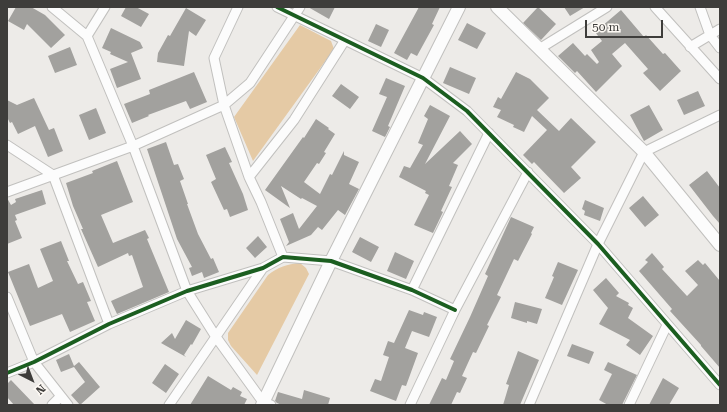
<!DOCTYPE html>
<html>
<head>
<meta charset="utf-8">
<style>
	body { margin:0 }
	#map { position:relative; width:727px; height:412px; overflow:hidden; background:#edebe8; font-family:"Roboto Serif",serif }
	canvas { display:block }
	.frame { position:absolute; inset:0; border:8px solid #3e3d3b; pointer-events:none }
	.north { position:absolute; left:12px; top:360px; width:40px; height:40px; -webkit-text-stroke:3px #fdf9f4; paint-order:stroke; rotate:138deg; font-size:11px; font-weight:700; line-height:16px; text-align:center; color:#3e3d3b }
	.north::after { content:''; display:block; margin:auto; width:14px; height:18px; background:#3e3d3b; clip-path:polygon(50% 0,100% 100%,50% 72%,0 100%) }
	.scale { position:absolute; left:585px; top:20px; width:78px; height:18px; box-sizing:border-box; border:2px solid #3e3d3b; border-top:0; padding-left:5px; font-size:12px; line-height:14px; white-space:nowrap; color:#3e3d3b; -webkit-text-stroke:3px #fdf9f4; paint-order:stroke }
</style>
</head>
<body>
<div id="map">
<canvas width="727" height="412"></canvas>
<div class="frame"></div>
<div class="north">N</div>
<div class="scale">50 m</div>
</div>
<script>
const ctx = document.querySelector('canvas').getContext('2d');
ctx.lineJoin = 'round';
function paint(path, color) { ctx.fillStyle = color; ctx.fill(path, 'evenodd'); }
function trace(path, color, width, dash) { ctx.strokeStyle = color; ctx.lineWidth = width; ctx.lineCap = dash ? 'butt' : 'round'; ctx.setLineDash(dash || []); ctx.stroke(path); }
paint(new Path2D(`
	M300,25L331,41L334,49L253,161L234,117Z
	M300,263L306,268L309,274L257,375L231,346L228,340V333L268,275C278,267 287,264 300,263Z`), '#e5caa5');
paint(new Path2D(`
	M16,7H31L45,15L65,35L51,48L27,24L24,30L8,21Z
	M126,7H136L149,14L141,27L121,16Z
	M308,7H335L329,19Z
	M419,7H440L432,24L434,25L417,56L411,53L407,60L394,53Z
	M538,7L556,24L541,40L523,23Z
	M564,7H585L570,16Z
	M186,8L206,20L196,36L189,31L184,66L157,62L158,53L168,35L170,36Z
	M621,10L644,37L646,35L663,54L665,53L681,71L660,91L643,73L648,69L625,43L612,54L622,66L596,92L577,71L575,73L558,56L573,43L585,56L587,54L597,64L599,62L591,50L602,41L595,32Z
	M467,23L486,33L477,49L458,40Z
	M376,24L389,30L381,47L368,41Z
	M111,28L140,42L143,48L131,53L141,79L117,88L110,69L128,62L110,54L111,52L102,48Z
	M70,47L77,65L55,73L48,56Z
	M450,67L476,78L469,94L443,83Z
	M194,72L207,102L190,109L186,101L148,115L149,116L132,123L124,104L150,94L149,90Z
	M516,72L530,79L549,98L537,110L559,131L571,118L596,142L571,167L581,178L564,193L534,162L532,164L523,155L547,130L532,116L524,132L513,127L514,125L497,117L501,110L493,107L498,97L501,99Z
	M386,78L405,86L388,126L390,127L385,137L372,131L387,97L379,94Z
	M341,84L359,97L350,109L332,96Z
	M698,91L705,106L684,115L677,100Z
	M34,98L49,130L54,128L63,151L48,157L35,126L18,134L12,122L10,123L7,117V100L17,105Z
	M430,105L450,116L425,164L460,131L472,144L453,163L458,165L449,186L452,187L441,211L443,212L433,233L414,225L429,195L425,193L426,191L399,177L404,166L410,168L423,145L418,143L428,119L424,116Z
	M649,105L663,130L644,141L630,115Z
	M96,108L106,133L89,140L79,115Z
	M316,119L329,128L328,129L335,134L324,152L326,153L319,164L317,163L304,182L320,194L330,174L332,175L344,151V155L359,162L349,184L359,189L345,215L338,210L322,230L318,227L311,235L286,246L289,242L280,219L293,213L299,229L317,206L302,198L301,199L281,186L290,208L265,190L303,137L304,138Z
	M166,142L174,165L178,164L184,179L180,181L188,204H187L198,234L211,259L213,258L219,272L204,278L202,272L192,276L189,268L192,267L177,239L147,149Z
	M225,147L232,162L229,163L243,194L248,210L230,217L227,209L224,210L211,182L216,179L206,155Z
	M117,161L133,202L101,215L113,243L145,230L149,238L147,239L169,292L117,314L111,301L143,287L132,255L129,256L128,253L98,267L81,229H83L73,206L66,183L93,173L92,171Z
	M707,171L720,188V224L713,216L689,185Z
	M42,190L46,204L15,215L17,220L15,221L22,238L7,244V198L11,205L16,202L15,199Z
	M643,196L659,215L645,227L629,208Z
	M585,200L604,208L600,221L584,215L585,211L582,209Z
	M511,217L534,227L531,233L532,234L518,261L514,259L497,295L501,297L487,325L489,326L476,353L473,352L462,376L467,378L460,393L457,392L451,405H429L442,378L446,380L454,361L450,359L470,317L488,276L485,274Z
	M258,236L267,247L255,258L246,248Z
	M360,237L379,247L371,262L352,252Z
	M61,241L69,261H67L78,284L83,282L91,301L87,302L95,321L70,332L62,314L30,326L8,272L29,264L38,288L53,281L40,249Z
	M395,252L414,261L406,279L387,271Z
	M652,253L664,267L662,269L687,296L698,285L685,271L698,260L703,265L705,263L720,281V368L701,346V345L670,311L672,309L639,271L648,262L645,260Z
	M558,262L578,270L562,305L545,298L554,277L552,276Z
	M606,278L619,293L616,296L629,303L628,305L633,308L628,318L653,336L640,355L626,345L630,340L599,324L608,308L593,290Z
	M515,302L542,309L537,324L527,321V323L511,318Z
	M409,310L423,315L424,312L437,317L429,337L412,331L405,348L418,353L406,386L402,385L396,401L370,391L375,379L381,381L389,357L383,355L388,341L394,343Z
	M186,320L201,329L192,345L191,344L184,355L186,357L161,343L172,333L175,339Z
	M572,344L594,352L589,364L567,356Z
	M518,351L539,360L520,405H503L509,385L506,384Z
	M69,354L74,366L79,362L100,387L80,405L71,395L85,382L74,367L61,372L56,360Z
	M608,362L637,375L622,405H608L599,400L612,374L604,370Z
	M165,364L179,374L166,393L152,383Z
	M208,376L231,390L233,387L242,392L240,396L247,399L244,405H190Z
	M663,378L679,388L669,405H649Z
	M11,380L35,405H14L7,397V384Z
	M304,390L330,398L328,405H282L277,403L275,401L278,392L302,399Z`), '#a2a19e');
const minor = new Path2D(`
	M52,7L87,36L133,146L187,291L216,337L263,402L271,405
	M238,7L214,58L224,105L249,177L261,202L283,257
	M277,7L423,78L467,111L598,244L720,385
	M655,7L720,79
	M700,7L710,35L720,48
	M87,36L105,7
	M690,47L720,29
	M539,49L607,7
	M7,145L53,175L109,324
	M249,177L294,120L345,40
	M7,192L133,146L224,105L250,83L300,7
	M412,290L489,133
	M7,297L34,362L68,405
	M7,373L34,362L109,324L187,291L263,268L283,257L331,261L412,290L455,310
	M52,405L60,397
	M169,405L263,268
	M410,405L455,310L528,172
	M529,405L598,244L644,152L720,115
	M629,405L667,325`);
const tertiary = new Path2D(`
	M497,7L644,152L720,245
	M262,405L331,261L459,7`);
trace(minor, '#c1c0be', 11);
trace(tertiary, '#c1c0be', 14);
trace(minor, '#fcfcfc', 9);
trace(tertiary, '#fcfcfc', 12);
trace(new Path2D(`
	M277,7L423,78L467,111L598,244L720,385
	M7,373L34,362L109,324L187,291L263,268L283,257L331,261L412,290L455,310`), '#1b5e20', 4);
</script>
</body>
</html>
